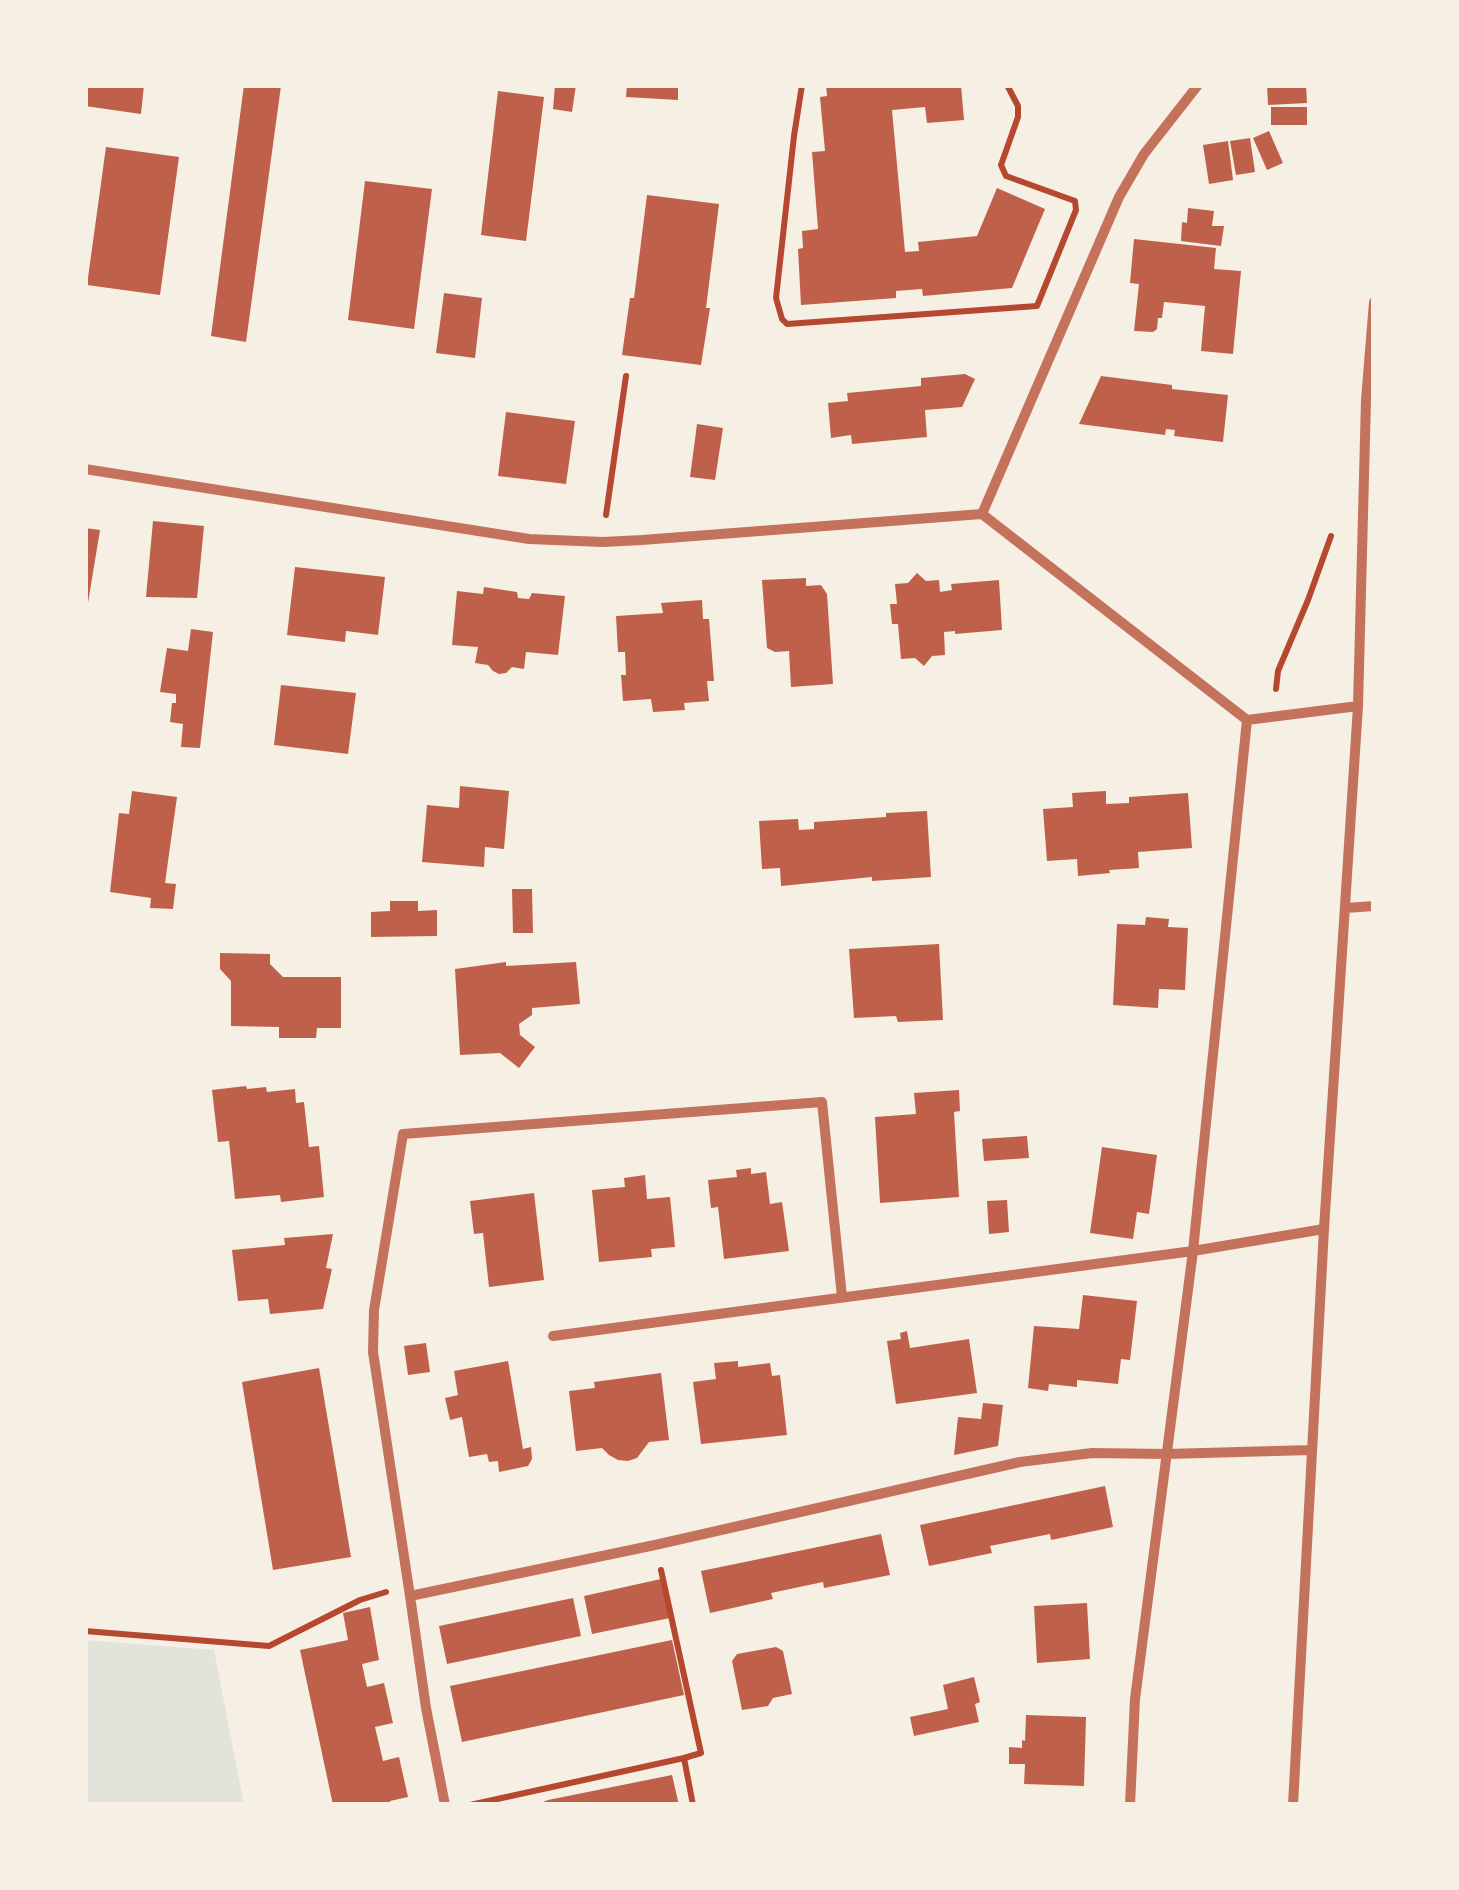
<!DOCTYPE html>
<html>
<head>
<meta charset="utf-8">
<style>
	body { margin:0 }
	#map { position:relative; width:1459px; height:1890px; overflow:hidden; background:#f6efe4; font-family:"Public Sans",sans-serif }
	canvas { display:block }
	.frame { position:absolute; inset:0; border:88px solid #f6efe4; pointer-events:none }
</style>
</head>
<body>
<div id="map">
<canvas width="1459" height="1890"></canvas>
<div class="frame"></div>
</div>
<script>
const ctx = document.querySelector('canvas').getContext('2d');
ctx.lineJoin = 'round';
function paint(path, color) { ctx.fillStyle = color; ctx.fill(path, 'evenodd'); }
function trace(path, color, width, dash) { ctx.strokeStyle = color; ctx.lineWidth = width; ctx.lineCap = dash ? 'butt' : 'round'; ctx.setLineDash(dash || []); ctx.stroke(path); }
paint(new Path2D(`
	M85,1640L214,1650L244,1805H85Z`), '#e2e4dc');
paint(new Path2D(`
	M85,85H144L141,114L85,106Z
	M244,85L281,86L246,342L211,336Z
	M555,85H576L572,112L553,109Z
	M627,85H678V100L626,97Z
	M826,85H961L964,120L927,123L925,107L892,110L905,252L919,251L918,242L977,236L997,188L1045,209L1012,288L923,296L922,289L896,291V298L801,305L798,249L803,248L802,231L818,229L812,152L825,151L820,97L827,96Z
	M1267,85H1306L1307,103L1268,105Z
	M498,91L544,97L526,241L481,235Z
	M1271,107H1307V125H1271Z
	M1269,131L1283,163L1267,170L1253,138Z
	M1250,138L1255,172L1236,175L1230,141Z
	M1228,141L1233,180L1209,184L1203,145Z
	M106,147L179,157L160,295L87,285Z
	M365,181L432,189L414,329L348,320Z
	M647,195L719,204L706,308H710L701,365L622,355L630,298H634Z
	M1188,208L1214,211L1212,226H1224L1221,246L1181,241L1182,222L1187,223Z
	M1134,239L1216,248L1214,269L1241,271L1233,354L1201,351L1205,306L1164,302L1162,318H1158L1157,329L1153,332L1134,331L1139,284L1130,283Z
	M444,293L482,298L475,358L436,353Z
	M965,374L975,379L962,407L925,410L927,437L852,444L851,435L831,438L828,403L848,401L847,393L921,386V378Z
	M1101,376L1172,385V389L1228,395L1223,442L1174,436L1175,430L1166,429L1165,435L1079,424Z
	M506,412L575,421L566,484L498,476Z
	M697,424L723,428L715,480L690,477Z
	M153,521L204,526L197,598L146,597Z
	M85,528L100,530L87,609H85Z
	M295,567L385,577L378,635L346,631L345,642L287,635Z
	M917,573L926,581L939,580L940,592L952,590L951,584L999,580L1002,630L955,634V631L944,632L945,655L932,656L924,666L915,658L901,659L898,624H892L890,604H897L895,584L908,583Z
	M806,578V586L821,585L827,594L833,684L791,687L789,651L775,652L767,648L762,580Z
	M484,587L517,592L518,598L529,599L532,593L565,596L558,655L526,652L524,669L512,667L506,673L499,674L493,671L488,665L475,663L478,647L452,645L457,591L483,594Z
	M702,600L703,619H709L714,681H707L709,701L684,703L685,710L653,712L651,699L623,701L621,675H626L625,652H618L616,616L663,613L661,603Z
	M191,629L213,632L200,748L181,747L183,724L170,722L172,703H176V694L160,692L167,648L188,651Z
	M281,685L356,693L348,754L274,745Z
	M460,786L509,791L504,849L485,847L484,867L422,862L427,805L459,808Z
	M132,791L177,797L165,883L176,884L173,909L150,908L151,898L110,892L119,813L129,814Z
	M1106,791V804L1129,803V797L1188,793L1192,848L1138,852L1139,868L1109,870L1110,873L1078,876L1077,859L1047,861L1043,809L1073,807L1072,793Z
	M927,811L931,877L872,881V877L781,886L780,868L762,869L759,821L798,819L799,830L814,829V822L886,817V813Z
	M512,889H532L533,933H513Z
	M390,901H418V911L437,910V936L371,937V912L390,911Z
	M1146,917L1169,919L1168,927L1188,928L1185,990L1159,989L1158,1008L1113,1005L1117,924L1145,925Z
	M939,944L943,1020L898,1022L896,1016L854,1018L849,949Z
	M220,953L270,954V964L283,977H341V1028H317L316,1038H279V1027L231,1026V981L220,969Z
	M506,962V966L576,962L580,1004L532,1008V1015L519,1024L520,1035L535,1047L519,1068L500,1053L460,1055L455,969Z
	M246,1086L247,1089L266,1087L267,1092L295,1089L296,1103L304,1102L309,1147L319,1146L324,1197L281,1202L280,1195L235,1199L229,1141L218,1142L212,1090Z
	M959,1090L960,1111L954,1112L959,1197L880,1203L875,1117L916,1114L914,1093Z
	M1027,1136L1029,1158L984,1161L982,1139Z
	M1102,1147L1157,1155L1149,1214L1137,1212L1133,1239L1090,1233Z
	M751,1168V1174L766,1172L770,1204L782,1202L789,1251L724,1259L718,1207L711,1208L708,1180L737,1177L736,1170Z
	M645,1175L647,1199L670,1197L675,1247L651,1249L652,1257L599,1262L592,1190L625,1187L624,1178Z
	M534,1193L544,1280L489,1287L483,1233L474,1234L470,1201Z
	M1007,1200L1009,1232L989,1234L987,1201Z
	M333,1234L326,1268L332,1269L323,1309L270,1314L268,1299L238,1301L232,1250L285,1245L284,1238Z
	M1083,1295L1137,1301L1130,1360L1121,1359L1118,1384L1077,1380V1387L1049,1384L1048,1391L1028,1388L1034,1326L1079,1329Z
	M907,1331L910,1348L969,1339L977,1393L896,1404L887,1341L901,1339L900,1333Z
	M426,1343L430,1372L408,1375L404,1346Z
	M508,1361L523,1449L531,1447L532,1459L528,1466L499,1472L498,1461L489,1462L487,1454L469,1457L462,1417L450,1420L445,1398L458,1395L454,1371Z
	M738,1361V1367L770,1363L772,1376L780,1375L787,1435L701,1444L693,1382L716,1379L714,1363Z
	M319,1368L351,1557L273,1570L242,1382Z
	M661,1373L669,1440L649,1442L637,1458L628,1461L618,1460L609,1455L602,1448L576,1451L569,1391L595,1388L594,1382Z
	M983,1403L1003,1405L998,1446L954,1455L958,1417L981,1419Z
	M1105,1486L1113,1527L1051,1540L1050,1534L990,1546L992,1553L929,1566L920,1525Z
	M881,1534L890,1575L824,1588L823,1582L771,1593L773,1599L710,1613L701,1571Z
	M661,1579L670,1618L592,1634L584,1596Z
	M573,1598L581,1636L447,1664L439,1626Z
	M1087,1603L1090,1659L1037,1663L1034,1606Z
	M370,1607L379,1660L362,1664L367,1687L384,1683L393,1723L375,1727L383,1761L399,1757L408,1797L390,1801L391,1805H333L300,1650L348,1640L343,1613Z
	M672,1640L684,1695L462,1742L450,1686Z
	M776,1647L783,1651L792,1694L773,1698L768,1706L742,1710L732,1661L737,1654Z
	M974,1677L980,1702L975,1704L979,1722L914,1736L910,1717L948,1709L943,1685Z
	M1026,1715L1086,1717L1084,1786L1024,1784L1025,1764H1009V1747L1022,1748V1740L1025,1741Z
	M672,1775L679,1805H535L548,1800Z`), '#bf614a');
trace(new Path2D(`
	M802,85L794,136L776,298L782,319L787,324L1037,306L1076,210L1075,201L1006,176L1001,165L1018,117V106L1007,85
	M606,515L626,376
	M1276,689L1278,671L1308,600L1331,536
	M661,1570L701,1753L684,1758
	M85,1631L269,1646L360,1600L386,1592
	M470,1805L684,1758L693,1805`), '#b5482f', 6);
trace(new Path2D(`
	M85,469L529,539L603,542L642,540L982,514L1247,720
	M982,514L1119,197L1144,154L1198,85
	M1247,720L1358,706
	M1346,908L1374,906
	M553,1336L1193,1251L1324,1229
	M410,1596L373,1352L374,1310L403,1134L822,1102L842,1297
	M445,1805L426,1708L410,1596L655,1545L1020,1462L1092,1453L1167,1454L1311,1450
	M1130,1805L1135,1699L1193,1251L1247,720
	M1293,1805L1324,1229L1358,706L1366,400L1374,302`), '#c5725c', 10);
</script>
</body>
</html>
